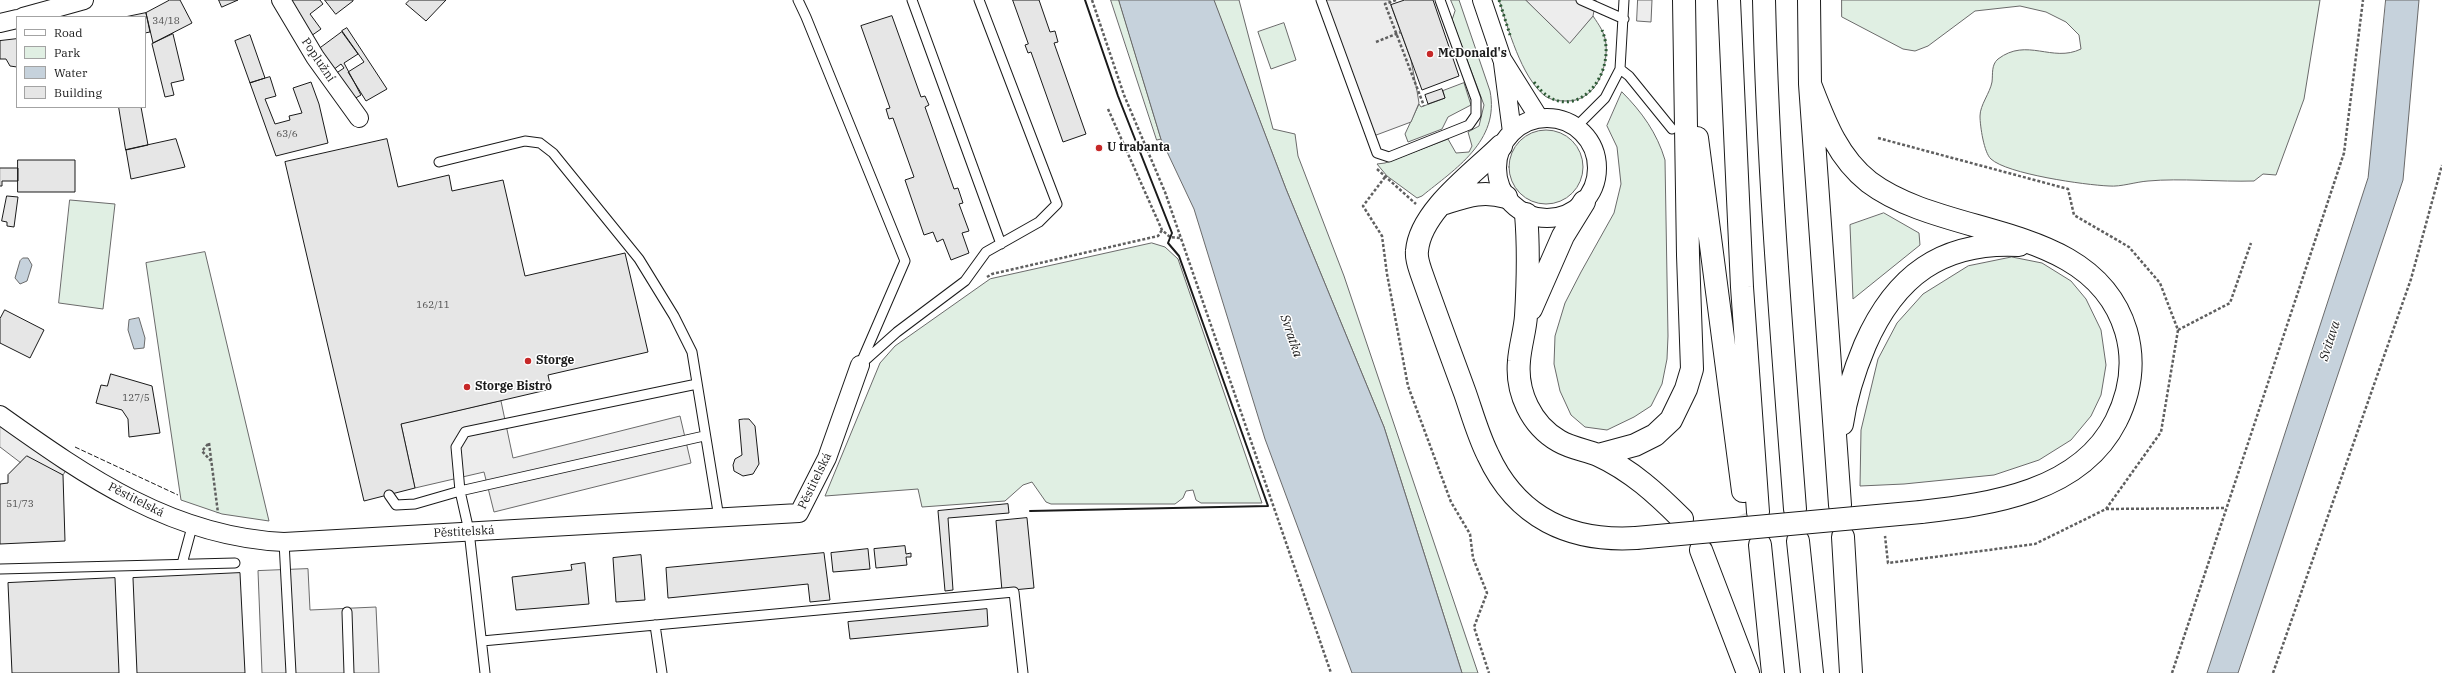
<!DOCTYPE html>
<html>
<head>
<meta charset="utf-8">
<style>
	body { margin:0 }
	#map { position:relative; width:2442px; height:673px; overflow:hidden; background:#fff; font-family:"IBM Plex Serif",serif }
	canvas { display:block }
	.legend { position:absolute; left:16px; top:16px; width:130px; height:92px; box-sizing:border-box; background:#fff; border:1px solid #a3a3a3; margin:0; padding:5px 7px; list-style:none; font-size:12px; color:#1a1a1a }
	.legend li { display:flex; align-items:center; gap:8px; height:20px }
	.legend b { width:20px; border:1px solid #a3a3a3 }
</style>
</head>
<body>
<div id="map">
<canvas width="2442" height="673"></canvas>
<ul class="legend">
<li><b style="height:5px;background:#fff"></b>Road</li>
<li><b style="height:11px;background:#e0efe3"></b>Park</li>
<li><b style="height:11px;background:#c6d2dc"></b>Water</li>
<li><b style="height:11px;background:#e6e6e6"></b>Building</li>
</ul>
</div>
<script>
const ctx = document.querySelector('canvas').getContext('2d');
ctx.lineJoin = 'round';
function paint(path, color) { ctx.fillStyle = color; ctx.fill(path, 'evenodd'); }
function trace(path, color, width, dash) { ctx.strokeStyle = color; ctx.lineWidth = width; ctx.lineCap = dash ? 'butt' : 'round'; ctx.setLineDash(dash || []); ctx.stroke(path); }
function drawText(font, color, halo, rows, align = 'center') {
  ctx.font = font + ' "IBM Plex Serif",serif'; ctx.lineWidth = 3; ctx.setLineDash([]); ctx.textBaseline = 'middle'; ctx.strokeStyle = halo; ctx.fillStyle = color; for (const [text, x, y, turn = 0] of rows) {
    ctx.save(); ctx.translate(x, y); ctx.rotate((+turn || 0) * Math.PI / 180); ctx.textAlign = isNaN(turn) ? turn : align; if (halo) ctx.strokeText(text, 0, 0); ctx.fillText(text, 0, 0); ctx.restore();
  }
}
const green = new Path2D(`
	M1111,0H1119L1161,139L1157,140Z
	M1214,0H1239L1273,129L1295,134L1298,156L1344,276L1478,673H1462L1384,427L1286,189Z
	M1451,0H1459L1490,91C1500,141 1455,169 1422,196L1417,198L1387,176L1377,164L1385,163L1448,139L1456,153L1469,152L1472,146L1468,132L1479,126L1484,105L1452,20L1455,11Z
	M1499,0H1526L1570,42L1593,16C1599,25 1605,33 1606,44C1608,69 1595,102 1566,101C1558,101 1551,100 1545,96C1521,77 1508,28 1499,0Z
	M1842,0H2320L2304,99L2276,175L2263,174L2254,181C2220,182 2180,178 2148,181C2135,182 2121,187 2109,186C2085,185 2007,174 1991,159C1984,153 1980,126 1980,116C1980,105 1990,93 1992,82C1993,74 1991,65 1998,59C2027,37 2052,63 2081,49L2079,35L2066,22L2046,12L2020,6L1975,11L1928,46L1915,51L1903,49L1842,17Z
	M1284,23L1296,60L1271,69L1258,32Z
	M1464,83L1471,105L1448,117L1442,129L1408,142L1405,134L1419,104L1421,107L1445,98L1443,91Z
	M1622,92C1642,112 1657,133 1665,160L1668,336L1667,359L1662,384L1651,406L1634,417L1607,430L1585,427L1571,415L1560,391L1554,364L1555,336L1565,303L1581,272L1614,213L1621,184L1617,147L1607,126Z
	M1509 167a37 37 0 1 1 74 0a37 37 0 1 1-74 0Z
	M70,200L115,204L103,309L59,303Z
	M1884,213L1919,233L1920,245L1853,299L1850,225Z
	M1152,243L1165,247L1178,259L1262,503H1201L1196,500L1193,490L1186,491L1183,498L1175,504H1051L1046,502L1032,482L1023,485L1005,501L922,507L918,489L825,496L880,363L895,346L990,279Z
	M205,252L269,521L222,514L181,500L146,263Z
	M2012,257L2042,263L2071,281L2086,299L2101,330L2106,365L2101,395L2091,416L2071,440L2039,460L1994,475L1904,484L1860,486L1861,430L1878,359L1897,323L1923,294L1968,266Z`);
paint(green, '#e0efe3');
trace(green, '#6a6a6a', 1);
const parking = new Path2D(`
	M1321,0H1389L1411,60L1417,91L1419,103L1411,122L1371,137Z
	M1526,0H1596L1593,16L1570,43Z
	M1638,0H1652L1651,22L1637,21Z
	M501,401L513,458L680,416L691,463L494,512L484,472L415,488L401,424Z
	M0,415L70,464L63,475L21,463L0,447Z
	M308,569L310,610L376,607L379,673H262L258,571Z`);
paint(parking, '#ededed');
trace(parking, '#6a6a6a', 1);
const water = new Path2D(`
	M1119,0H1214L1286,189L1384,427L1462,673H1352L1265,439L1194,209L1161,139Z
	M2386,0H2419L2403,180L2238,673H2207L2368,178Z
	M23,258H28L32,265L27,281L20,284L15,278L20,261Z
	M139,318L145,338L144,348L134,349L128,330L129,320Z`);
paint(water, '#c6d2dc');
trace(water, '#6a6a6a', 1);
const building = new Path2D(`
	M170,0H180L192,23L153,43L146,13Z
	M219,0H238L222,7Z
	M285,0H320L323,4L310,14L321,29L311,36Z
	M325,0H353V1L336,14Z
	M410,0H446L426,21L406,4Z
	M1013,0H1039L1050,32L1055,31L1058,42L1054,43L1086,134L1063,142L1031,52L1028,53L1025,45L1028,44Z
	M1405,0H1433L1459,76L1422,90L1391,5Z
	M146,13L150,32L145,33V17H125Z
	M892,16L921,97L925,96L929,105L925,107L954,189L958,188L963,203L959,204L969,231L962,233L969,253L951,260L943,239L937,242L933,232L924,235L905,180L914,177L893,118L889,119L886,109L890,108L861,26Z
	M347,28L387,89L366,101L348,72L364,62L342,31Z
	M342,32L358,54L344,63L361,95L352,100L335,74L344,68L341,64L333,70L319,49Z
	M173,34L184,80L171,83L174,95L165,97L152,44Z
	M250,35L265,78L250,83L235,41Z
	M17,39V67L10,66L6,59H0V41Z
	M270,77L276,96L265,99L275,124L290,120L289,116L302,113L293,88L311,82L319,104L328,143L276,156L250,83Z
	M1442,89L1445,98L1428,104L1425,95Z
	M119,107H141L148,145L126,150Z
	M176,139L185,167L131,179L126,150Z
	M387,139L398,187L449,175L452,191L503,180L525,276L625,253L648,352L548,375L551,389L401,424L415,488L364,501L285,162Z
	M18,160H75V192H18Z
	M0,168H18V181H2V186H0Z
	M7,196L18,197L14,227L7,226V222L2,221Z
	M5,310L44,330L30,358L0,343V319Z
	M111,374L152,386L160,433L129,437L128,419L122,410L96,403L101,385L107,386Z
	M744,419H749L755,426L759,464L753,474L743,476L734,471L733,465L735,459L742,455L739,420Z
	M27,456L63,475L65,541L0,544V484L8,483V475Z
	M1008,504L1009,513L948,518L953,590L945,591L938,511Z
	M1027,518L1034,588L1002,591L996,521Z
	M905,546L906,554L911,553V557H906L907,565L876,568L874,549Z
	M868,549L870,569L833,572L831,553Z
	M824,553L830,600L810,602L808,584L668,598L666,568Z
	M641,555L645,600L616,602L613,558Z
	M585,563L589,604L516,610L512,577L572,570L571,565Z
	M240,573L245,673H137L133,578Z
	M115,578L119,673H12L8,583Z
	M987,609L988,626L850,639L848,622Z`);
paint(building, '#e6e6e6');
trace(building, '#1a1a1a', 1);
trace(new Path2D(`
	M1745,513L1760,544`), '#ddd', 22, [22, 11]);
const lane = new Path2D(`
	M798,0L806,17L905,261L860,365L897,332L965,281L986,252L1039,222L1057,204L979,0
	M912,0L1001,244
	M1321,0L1377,153L1389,157L1469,125L1476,115V99L1440,0
	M1581,0L1624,19
	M1620,69L1629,76L1672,129
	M1576,127L1605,98L1620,69L1624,0
	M439,162L525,141L540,143L553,153L639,259L674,316L692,352L719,518
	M389,495L396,505L415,504L460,491L704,436
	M284,542L291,673
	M182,564L192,527
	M0,569L235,563
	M347,612L349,673
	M655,625L662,673
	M482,641L1014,592L1023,673
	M485,673L469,531L460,491L456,447L465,432L697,384`);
const street = new Path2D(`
	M281,0L315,57L359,118
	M1482,0L1502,59L1539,118
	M23,17L84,0
	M0,23L17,19
	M1503,63L1512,132
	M1497 168a50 50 0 1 1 100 0a50 50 0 1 1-100 0Z
	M0,415C87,477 173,537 284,542L799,513L827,458L860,365`);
const highway = new Path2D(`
	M1729,0L1742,287L1758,512
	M1764,0C1768,170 1782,339 1795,509
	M1809,0L1810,84L1840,505
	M1810,84C1824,120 1837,157 1869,182C1946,240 2093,221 2126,331C2135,362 2130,393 2116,421C2080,492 1991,504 1921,512
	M1697,138L1743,491
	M1501,146C1474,173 1420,211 1417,251C1416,258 1419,266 1421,272C1435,312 1450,352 1465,393C1472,413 1478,435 1488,455C1517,518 1570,542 1636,538
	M1445,203C1467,196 1483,190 1506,197
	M1526,214C1529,248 1528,282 1526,316C1525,331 1520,346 1519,361C1516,392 1531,425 1559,441C1571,448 1585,450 1598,455C1631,470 1657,494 1682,519
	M1531,309L1563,236L1584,202
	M1842,424C1846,396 1854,371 1865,345C1895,276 1942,241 2019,245
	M1598,455L1635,445L1655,435L1671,420L1686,389L1692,369L1688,255L1684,0
	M1843,537L1851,673
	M1798,541L1812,673
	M1760,545L1773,673
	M1701,550L1748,673`);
trace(lane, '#1a1a1a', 11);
trace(street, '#1a1a1a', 20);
trace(highway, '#1a1a1a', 24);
trace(new Path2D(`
	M1092,0L1124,95L1165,192L1331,673
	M1396,0L1385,4L1424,106
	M1376,42L1401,32
	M1108,109L1162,230L1170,237L1180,238
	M1878,138L2068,189L2074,215L2129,247L2160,283L2178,330L2161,432L2106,509L2035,544L1888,563L1885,536
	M1377,169L1416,204
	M1385,177L1363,206L1382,236L1387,274L1408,386L1451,502L1470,534L1473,558L1487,593L1474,627L1489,673
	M987,277L992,274L1158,236L1162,230
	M2178,330L2230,303L2251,243
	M209,443L218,513
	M208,444L202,451L211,461
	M2106,509L2226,508
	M2172,673L2344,153L2363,0
	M2273,673L2411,279L2442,165`), '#5f5f5f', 2.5, [3, 2]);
trace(lane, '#fff', 9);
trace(street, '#fff', 18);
trace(highway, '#fff', 22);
const highwayBridge = new Path2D(`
	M1636,538L1921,512`);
trace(highwayBridge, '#1a1a1a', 24, []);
trace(highwayBridge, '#fff', 22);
trace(new Path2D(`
	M1499,0L1510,35
	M1534,82C1570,133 1621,75 1602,30`), '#2b5a34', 3, [2, 3]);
trace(new Path2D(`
	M75,447L178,495`), '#1a1a1a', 1, [5, 2]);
trace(new Path2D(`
	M1030,511L1268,506L1179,256L1168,243L1172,233L1118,96L1085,0`), '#1a1a1a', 2);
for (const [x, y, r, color] of [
	[1430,54,4,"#c62828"],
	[1099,148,4,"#c62828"],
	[528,361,4,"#c62828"],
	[467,387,4,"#c62828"]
]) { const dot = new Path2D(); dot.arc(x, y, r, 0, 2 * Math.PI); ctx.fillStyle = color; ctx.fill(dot); trace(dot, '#fff', 1.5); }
drawText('10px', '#4d4d4d', null, [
	["34/18",166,21],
	["63/6",287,134],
	["162/11",433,305],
	["127/5",136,398],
	["51/73",20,504]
]);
drawText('bold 12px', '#1a1a1a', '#fff', [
	["McDonald's",1438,54],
	["U trabanta",1107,148],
	["Storge",536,361],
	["Storge Bistro",475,387]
], 'left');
drawText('12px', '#1a1a1a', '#fff', [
	["Poplužní",318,60,56],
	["Pěstitelská",815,481,-64],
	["Pěstitelská",136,500,27],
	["Pěstitelská",464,532,-3]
]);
drawText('italic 13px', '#1a1a1a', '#fff', [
	["Svratka",1291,336,71],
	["Svitava",2330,341,-72]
]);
</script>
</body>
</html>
